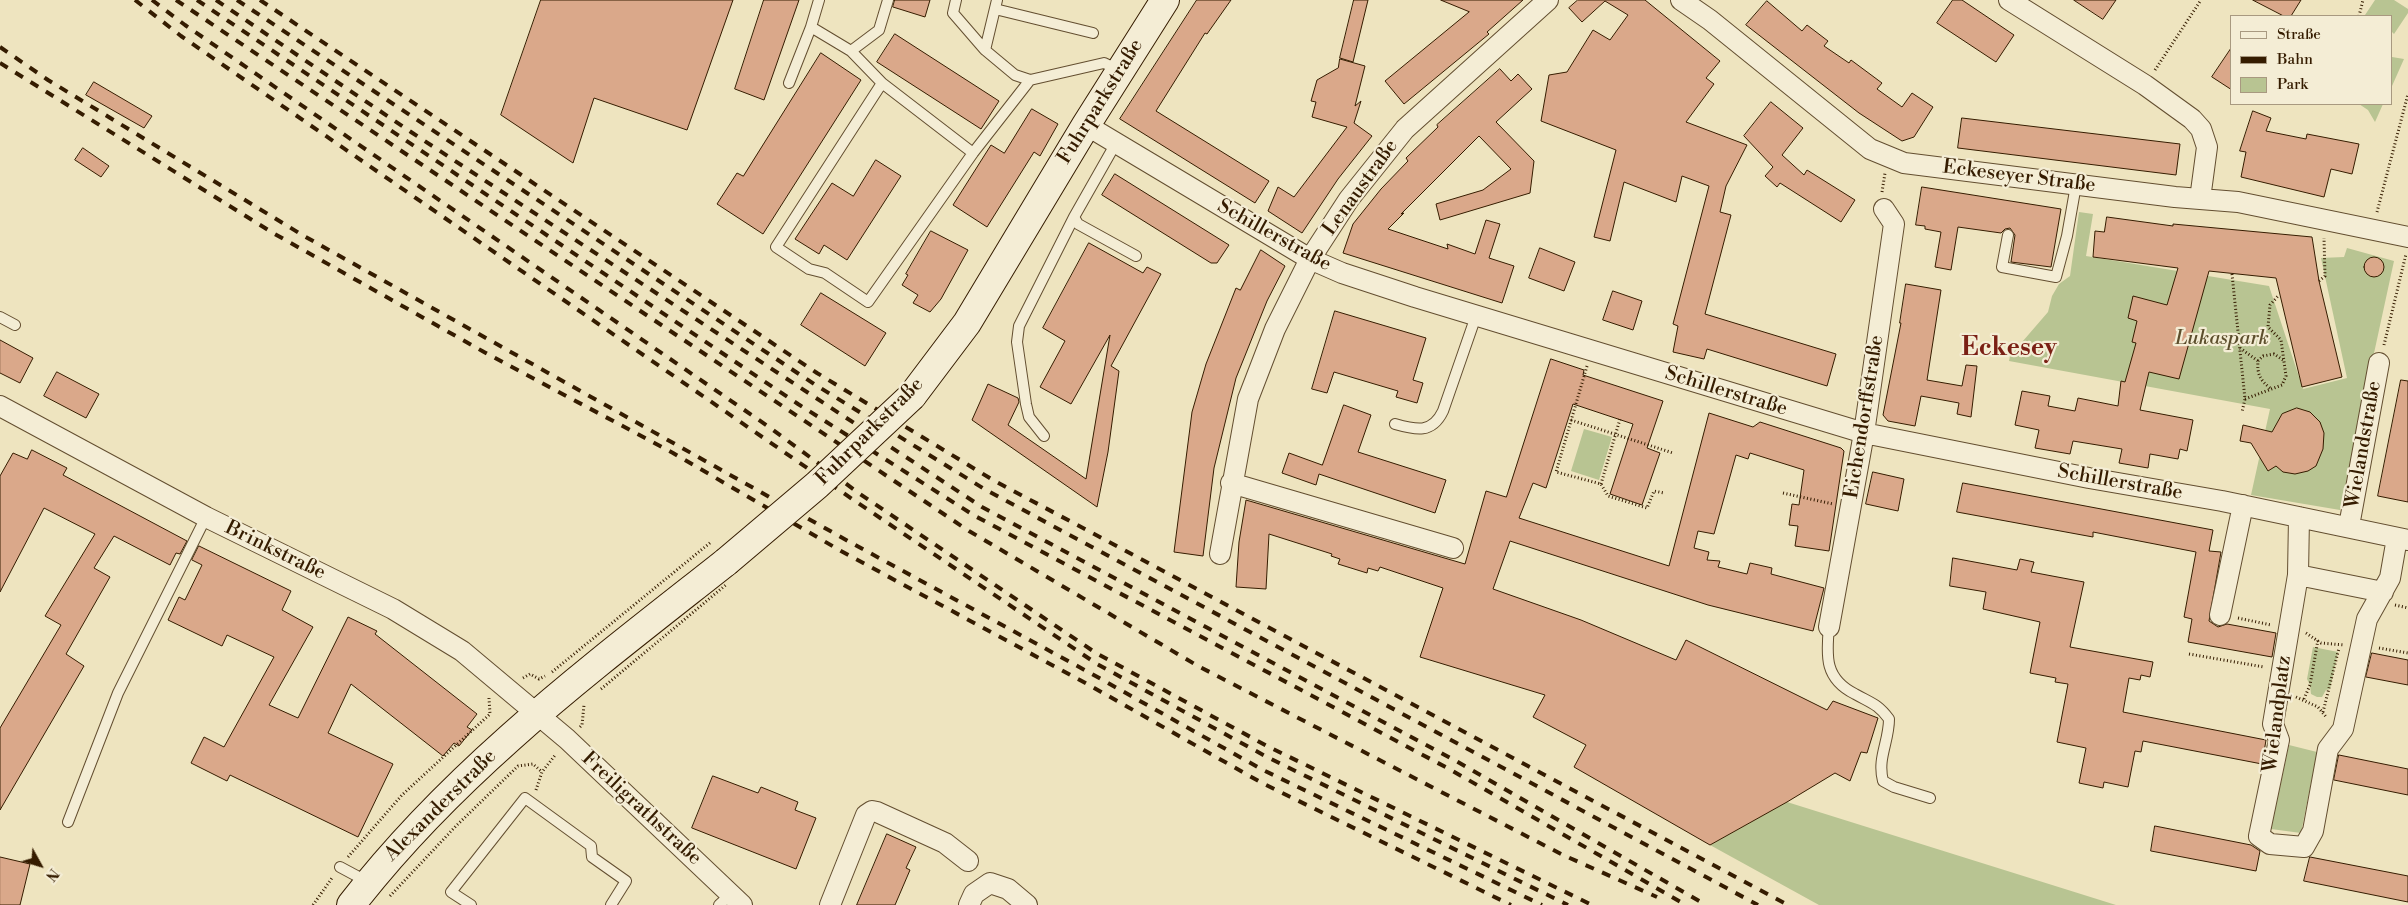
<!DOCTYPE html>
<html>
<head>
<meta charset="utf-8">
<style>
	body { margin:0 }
	#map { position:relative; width:2408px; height:905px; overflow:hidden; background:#eee4bf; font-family:"Libre Bodoni",serif }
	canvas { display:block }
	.legend { position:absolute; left:2230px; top:15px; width:162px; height:90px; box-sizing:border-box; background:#f4edd5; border:1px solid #a89980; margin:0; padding:6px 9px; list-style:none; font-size:15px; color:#351c00 }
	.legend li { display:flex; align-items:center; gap:10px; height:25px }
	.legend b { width:25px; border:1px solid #a89980 }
	.north { position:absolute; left:15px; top:840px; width:50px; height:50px; -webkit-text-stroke:4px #f4edd5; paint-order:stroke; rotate:129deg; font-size:14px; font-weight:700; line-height:20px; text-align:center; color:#351c00 }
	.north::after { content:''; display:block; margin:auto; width:18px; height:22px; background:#351c00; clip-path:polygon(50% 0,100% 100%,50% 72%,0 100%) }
</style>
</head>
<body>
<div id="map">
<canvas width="2408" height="905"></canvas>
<ul class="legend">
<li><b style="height:6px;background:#f4edd5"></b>Straße</li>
<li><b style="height:6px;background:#351c00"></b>Bahn</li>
<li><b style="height:14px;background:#b8c492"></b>Park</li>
</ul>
<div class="north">N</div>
</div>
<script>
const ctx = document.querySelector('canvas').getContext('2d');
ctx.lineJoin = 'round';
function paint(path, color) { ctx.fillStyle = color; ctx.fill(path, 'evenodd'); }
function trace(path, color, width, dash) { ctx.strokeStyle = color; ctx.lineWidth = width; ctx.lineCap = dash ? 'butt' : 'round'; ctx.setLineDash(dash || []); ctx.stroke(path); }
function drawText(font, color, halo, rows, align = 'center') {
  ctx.font = font + ' "Libre Bodoni",serif'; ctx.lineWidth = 4.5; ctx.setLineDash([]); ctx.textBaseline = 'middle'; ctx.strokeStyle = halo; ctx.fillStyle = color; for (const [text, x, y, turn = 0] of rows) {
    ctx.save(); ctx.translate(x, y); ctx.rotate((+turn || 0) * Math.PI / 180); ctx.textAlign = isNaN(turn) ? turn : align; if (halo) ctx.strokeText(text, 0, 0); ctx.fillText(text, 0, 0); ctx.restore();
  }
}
paint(new Path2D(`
	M2375,0H2394L2408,9V13L2394,34L2392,32V16L2365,15Z
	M2392,57L2404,59L2392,86Z
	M2359,104H2383L2375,122L2368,110Z
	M2079,212L2093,214L2086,256L2269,286L2303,389L2347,378L2321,258L2344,257L2347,248L2394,261L2340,510L2251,495L2270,409L2009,361L2010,356L2048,312L2052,296L2059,284L2070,276Z
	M1584,429L1612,437L1599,480L1571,471Z
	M2313,647L2338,652L2330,689L2326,690L2322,697H2317L2311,694L2310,685L2307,679Z
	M2289,745L2317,752L2301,833L2271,829Z
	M1787,802L2116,905H1819L1710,845Z`), '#b8c492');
const building = new Path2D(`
	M541,0H733L687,130L594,98L573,163L501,115Z
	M764,0H799L764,100L735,89Z
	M895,0H930L925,17L893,7Z
	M1197,0H1231L1207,34L1205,33L1156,111L1269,181L1255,203L1120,119Z
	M1354,0H1368L1353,62L1340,58Z
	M1441,0H1523L1487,32L1489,34L1404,104L1385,81L1469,12Z
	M1578,0H1645L1720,61L1706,78L1714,84L1686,122L1747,145L1726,186L1720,212L1731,215L1705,314L1836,354L1827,386L1707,349L1704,359L1673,352L1678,326L1673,324L1709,186L1682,176L1676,202L1624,182L1610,241L1594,237L1616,150L1541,121L1549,75L1567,72L1593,30L1610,40L1628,15L1605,1L1582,22L1569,8Z
	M1953,0H1962L2014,35L1996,62L1937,23Z
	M2074,0H2116L2103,19Z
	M2253,0H2301L2291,16H2284Z
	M1767,1L1802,31L1807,25L1828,41L1824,46L1849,63L1851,60L1882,83L1877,89L1902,107L1912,93L1933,107L1914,137L1902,141L1859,113L1746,25Z
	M895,34L999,101L981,129L877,62Z
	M2232,47V90L2212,77Z
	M821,53L861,80L763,234L717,204L737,173L743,176Z
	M1340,59L1365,66L1355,106L1361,101L1354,123L1372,136L1338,179L1302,233L1268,211L1278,187L1294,197L1347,127L1312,117L1316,102L1311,101L1317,80L1338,68Z
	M1500,69L1511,81L1518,74L1532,89L1496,122L1534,161L1530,193L1440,220L1436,204L1483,190L1511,169L1479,136L1401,214L1404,213L1388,229L1448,249L1447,244L1475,254L1486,220L1500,224L1489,258L1514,266L1502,303L1343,253L1353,224L1381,189L1408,161L1406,158L1438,127L1437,125Z
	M94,82L152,116L144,128L86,95Z
	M1771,102L1803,128L1782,155L1804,175L1807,170L1855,200L1841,222L1780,183L1777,187L1765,176L1773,167L1744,136Z
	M1032,109L1058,124L1040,156L1034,152L987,227L953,205L991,145L1004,153Z
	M2253,111L2271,118L2266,131L2306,139L2307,134L2359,144L2352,174L2331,169L2324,197L2241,177L2246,152L2240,151Z
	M1962,118L2180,144L2176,175L1958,148Z
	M83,148L109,166L101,177L75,160Z
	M876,160L901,176L847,260L824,245L819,254L795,239L832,183L853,196Z
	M1115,174L1229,245L1217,263H1211L1102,195Z
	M1922,187L2061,209L2051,267L2011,262L2015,235L2010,228L2005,229L2001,233L1958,227L1951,270L1935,267L1941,232L1925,229V226L1916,225Z
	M2107,217L2173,226V224L2312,237L2319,281L2342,377L2302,387L2276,278L2209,271L2179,379L2149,372L2140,410L2193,420L2187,451L2180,449L2178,459L2150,454L2148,468L2119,463L2122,449L2073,441L2070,454L2035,448L2039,430L2015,425L2022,391L2050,396L2048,406L2075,411L2078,398L2118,406L2121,381L2125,382L2136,343L2132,342L2137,321L2128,318L2133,296L2167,305L2178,268L2093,257L2095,231L2104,232Z
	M931,231L968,250L941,299L930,312L913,303L918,295L902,285L908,275L906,274Z
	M1089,243L1143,273L1147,267L1161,274L1111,366L1119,371L1108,452L1097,507L972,420L988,384L1018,398L1019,402L1008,425L1086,479L1110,335L1071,404L1040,387L1065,341L1043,328Z
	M1540,248L1575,262L1564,291L1529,278Z
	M1261,250L1285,266L1267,301L1236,378L1214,468L1203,556L1174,552L1192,412L1206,364L1236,288L1240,290Z
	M2364 267a10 10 0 1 1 20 0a10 10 0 1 1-20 0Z
	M1906,284L1941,290L1927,380L1962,386L1966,365L1977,366L1971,417L1957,414L1959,403L1921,396L1915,426L1888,421L1883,415L1901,323H1900Z
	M1613,291L1642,301L1633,330L1603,320Z
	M821,293L886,333L865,366L801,325Z
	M1335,311L1426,338L1413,380L1423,383L1417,403L1396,397L1398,391L1334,372L1327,393L1312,389Z
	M0,340L33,358L20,383L0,373Z
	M1551,359L1584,370L1583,375L1663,401L1647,448L1660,453L1642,505L1610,494L1633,424L1573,404L1546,488L1533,483L1519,518L1669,566L1709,413L1753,427L1760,422L1841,448L1844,451L1829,551L1795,546L1798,526L1789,525L1792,504L1799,505L1804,470L1750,453L1748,459L1736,455L1714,534L1698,531L1694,548L1709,552L1707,560L1720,561L1718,567L1747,574L1750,563L1772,568L1771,574L1824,588L1813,631L1708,605L1510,541L1493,589L1581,620L1676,660L1686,640L1827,710L1833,701L1878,718L1867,753L1861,752L1850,781L1835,773L1787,802L1710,845L1574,767L1586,745L1533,717L1545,695L1420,657L1443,588L1380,567L1378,571L1368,568L1367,573L1338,564L1340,559L1331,556L1332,554L1269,534L1266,589L1236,587L1239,542L1246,500L1465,564L1486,491L1506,497Z
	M57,372L99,394L86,418L44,396Z
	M2401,380L2408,381V502L2378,496Z
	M1344,405L1371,415L1358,452L1446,480L1435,513L1319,474L1316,485L1282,473L1289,453L1322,465Z
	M2297,408L2310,412L2320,422L2324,433L2323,449L2316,466L2308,471L2295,474L2283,472L2276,466L2268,471L2251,443L2240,441L2243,425L2272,432L2282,414Z
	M32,450L67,468L63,475L187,541L180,554L176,553L170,565L114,536L94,568L110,577L66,654L84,666L0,810V728L61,625L45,616L95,534L44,508L0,592V476L13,453L27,459Z
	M1873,472L1904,479L1898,511L1866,504Z
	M1963,483L2213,530L2209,551L2221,552L2209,621L2218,627L2227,624L2276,633L2272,657L2188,642L2192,619L2184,617L2196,552L2093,532V537L1957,512Z
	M199,546L291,591L282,610L313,627L269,705L298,718L348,617L377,631L375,634L477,714L467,727L472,730L459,746L454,743L443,756L351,684L328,733L393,764L358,837L230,775L227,781L191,763L204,737L224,747L274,657L227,635L222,646L168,620L179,597L185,600L202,565L192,560Z
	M1953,558L2017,570L2020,559L2034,562L2031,572L2084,582L2070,647L2153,662L2150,677L2141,675L2140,680L2129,678L2123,712L2266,740L2262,764L2143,741L2141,752L2135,751L2128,787L2104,782L2103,788L2079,783L2086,748L2057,742L2068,684L2055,682L2056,678L2030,673L2040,622L1983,609L1986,592L1950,586Z
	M2372,653L2408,660V685L2366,677Z
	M2339,755L2408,769V795L2334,780Z
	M713,776L758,793L761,787L798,802L795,810L816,818L796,869L692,828Z
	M2155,826L2251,845L2260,851L2256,871L2151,851Z
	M887,834L916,847L906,868L910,870L895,905H857Z
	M0,857L30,864L20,905H0Z
	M2310,857L2408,876V902L2304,881Z`);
paint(building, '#daa88a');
trace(building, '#351c00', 1);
const service = new Path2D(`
	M819,0L811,27L851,51
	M956,0L953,13L985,50
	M997,0L985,50L1015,75L1030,80L1104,63L1119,70
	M995,9L1093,33
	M789,83L811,27
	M882,83L851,51L879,30L888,0
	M1116,143L1074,217L1078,224L1136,256
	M973,153L882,83L776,247L809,269L825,273L868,302L973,153L1030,80
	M2008,235L2002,267L2056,277L2067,236L2076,185
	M0,317L15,325
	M1395,424C1416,430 1432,434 1443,411L1476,316
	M1044,436L1029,417L1026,404L1017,342L1019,326L1074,217
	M1829,627C1826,657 1825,679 1855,694C1871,703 1878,704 1889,719C1889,742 1877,758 1883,781L1894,787L1930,798
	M68,822L118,693L206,517
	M340,867L368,882
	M471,905L451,892L525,798L591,846L592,857L626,881L611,905
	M719,905L731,894`);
const minor = new Path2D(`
	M1681,0L1710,20L1870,149L1904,163L2175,197L2238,202L2408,237
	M2009,0L2145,85L2192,119L2201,129L2207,147L2200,199
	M1086,125L1310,259L1342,273L1415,297L1864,433L2089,478L2222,501L2408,540
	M0,406L206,517L393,609L462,651L567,739L742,905
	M1231,483L1453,548
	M2349,526L2379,363
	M1220,554L1248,399L1275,329L1310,259L1349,199L1405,129L1548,0
	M2298,575L2299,517
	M2383,592L2298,575L2273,724L2279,740L2259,836L2270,844L2304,847L2313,831L2328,749L2343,729L2367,619L2390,578L2397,538
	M2220,615L2243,505
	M1829,627L1864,433L1894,224L1884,209
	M830,905L866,815L872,811L877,812L945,843L968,861
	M969,905L974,894L990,883L1008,889L1027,905`);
const secondary = new Path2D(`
	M912,396L967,323L1086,125L1165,0
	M351,905C455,770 593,667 726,562`);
trace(service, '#634e30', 12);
trace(minor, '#634e30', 22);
trace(secondary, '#351c00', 30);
trace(new Path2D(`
	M2359,16L2363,0
	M2155,70L2201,0
	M1882,192L1885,173
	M2377,212L2408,94
	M2232,274L2245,399L2242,412
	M2319,281L2325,276L2324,238
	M2384,345L2406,254
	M2240,348L2258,361C2257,374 2260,380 2270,388
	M2258,361L2263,356L2274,354L2283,360
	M1587,366L1556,472L1601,484L1608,496L1647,508L1654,491L1664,493
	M2245,399L2282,385L2286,376L2281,340L2268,327L2270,305L2279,295
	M1571,420L1673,453
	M1601,484L1620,419
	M1783,493L1833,504
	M2395,605L2408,608
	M2238,618L2271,625
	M2306,633L2321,643L2344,645
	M2379,648L2408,653
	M2189,654L2264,667
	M523,678L530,674L539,679L545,676
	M2296,697L2318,707L2327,718
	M2304,699L2310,685L2318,640
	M2323,712L2339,648
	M580,727L582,725L584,705
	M536,790L542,772L556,754
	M348,857L402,795L490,714L489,698
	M390,896L456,826L518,766L533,764L542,772
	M313,905L332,878`), '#351c00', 3, [1, 2.5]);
trace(service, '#f4edd5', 10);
trace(minor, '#f4edd5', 20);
trace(secondary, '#f4edd5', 28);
trace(new Path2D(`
	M135,0L181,36L855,501L1097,664L1267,757L1568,905
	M152,0L185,25L769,427L860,494L1096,653L1267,746L1592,905
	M176,0L969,531L1198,666L1563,855L1657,897
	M197,0L798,404L975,516L1451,770L1686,905
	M216,0L411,132L982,507L1456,761L1706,905
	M237,0L814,384L986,490L1758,905
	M260,0L817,373L993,480L1788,905
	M0,47L48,80L304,236L848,541L1092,674L1263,770L1542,905
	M0,63L273,233L484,352L673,453L841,551L1089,685L1262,783L1511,905`), '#351c00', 4, [9, 9]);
const secondaryBridge = new Path2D(`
	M726,562L817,485L912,396`);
trace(secondaryBridge, '#351c00', 30, []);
trace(new Path2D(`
	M552,672L711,542
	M601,689L727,584`), '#351c00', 3, [1, 2.5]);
trace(secondaryBridge, '#f4edd5', 28);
drawText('20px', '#351c00', '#f4edd5', [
	["Fuhrparkstraße",1101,102,-58],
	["Eckeseyer Straße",2019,177,7],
	["Lenaustraße",1361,188,-54],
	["Schillerstraße",1274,236,29],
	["Schillerstraße",1726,392,17],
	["Eichendorffstraße",1865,417,-81],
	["Fuhrparkstraße",870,432,-45],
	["Wielandstraße",2364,445,-80],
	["Schillerstraße",2120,483,10],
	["Brinkstraße",275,551,26],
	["Wielandplatz",2278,714,-83],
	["Alexanderstraße",441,806,-45],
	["Freiligrathstraße",641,809,43]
]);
drawText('italic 20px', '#5c4e2c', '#f4edd5', [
	["Lukaspark",2222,339]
]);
drawText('bold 25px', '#7a1f14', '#f4edd5', [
	["Eckesey",2009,349]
]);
</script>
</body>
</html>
